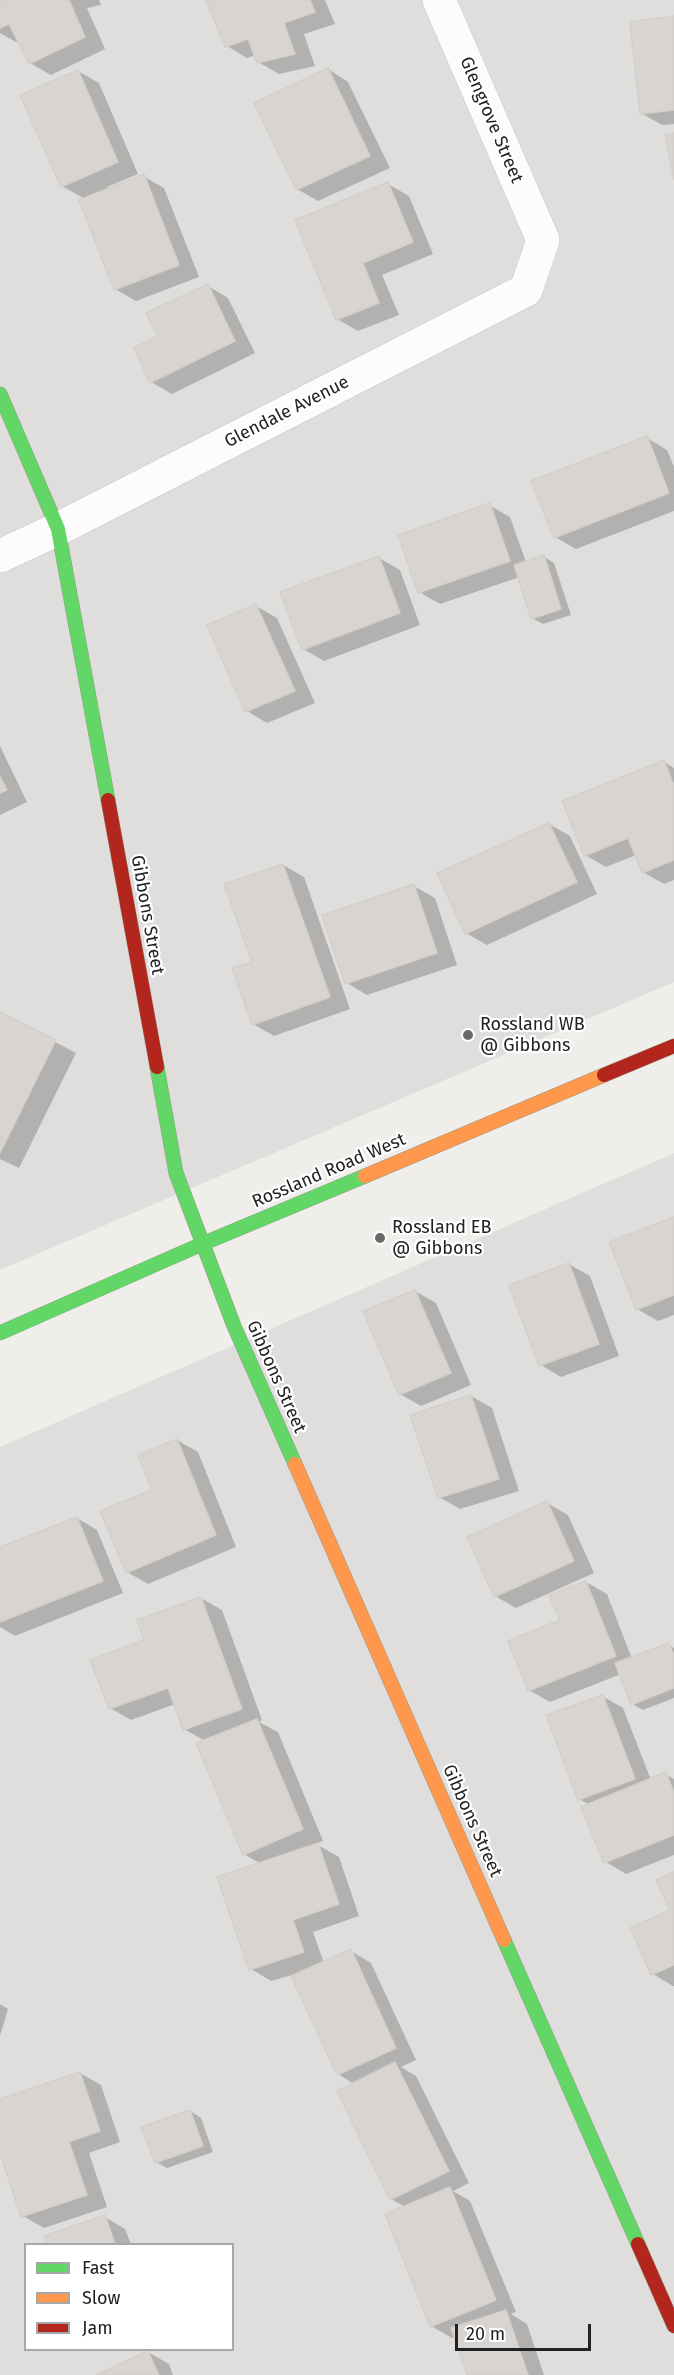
<!DOCTYPE html>
<html>
<head>
<meta charset="utf-8">
<style>
	body { margin:0 }
	#map { position:relative; width:674px; height:2375px; overflow:hidden; background:#f0eeeb; font-family:"Fira Sans",sans-serif }
	canvas { display:block }
	.legend { position:absolute; left:24px; top:2243px; width:210px; height:108px; box-sizing:border-box; background:#fff; border:2px solid #a7a7a7; margin:0; padding:8px 10px; list-style:none; font-size:18px; color:#222 }
	.legend li { display:flex; align-items:center; gap:12px; height:30px }
	.legend b { width:30px; border:2px solid #a7a7a7 }
	.scale { position:absolute; left:455px; top:2324px; width:136px; height:27px; box-sizing:border-box; border:3px solid #222; border-top:0; padding-left:8px; font-size:18px; line-height:21px; white-space:nowrap; color:#222; -webkit-text-stroke:4px #fff; paint-order:stroke }
</style>
</head>
<body>
<div id="map">
<canvas width="674" height="2375"></canvas>
<ul class="legend">
<li><b style="height:8px;background:#63d668"></b>Fast</li>
<li><b style="height:8px;background:#ff974d"></b>Slow</li>
<li><b style="height:8px;background:#b3261e"></b>Jam</li>
</ul>
<div class="scale">20 m</div>
</div>
<script>
const ctx = document.querySelector('canvas').getContext('2d');
ctx.lineJoin = 'round';
function paint(path, color) { ctx.fillStyle = color; ctx.fill(path, 'evenodd'); }
function trace(path, color, width, dash) { ctx.strokeStyle = color; ctx.lineWidth = width; ctx.lineCap = dash ? 'butt' : 'round'; ctx.setLineDash(dash || []); ctx.stroke(path); }
function drawText(font, color, halo, rows, align = 'center') {
  ctx.font = font + ' "Fira Sans",sans-serif'; ctx.lineWidth = 4.5; ctx.setLineDash([]); ctx.textBaseline = 'middle'; ctx.strokeStyle = halo; ctx.fillStyle = color; for (const [text, x, y, turn = 0] of rows) {
    ctx.save(); ctx.translate(x, y); ctx.rotate((+turn || 0) * Math.PI / 180); ctx.textAlign = isNaN(turn) ? turn : align; if (halo) ctx.strokeText(text, 0, 0); ctx.fillText(text, 0, 0); ctx.restore();
  }
}
paint(new Path2D(`
	M0,0H674V982L0,1270Z
	M674,1153V2375H0V1447ZM26,2244H232V2350H26Z`), '#dfdedc');
paint(new Path2D(`
	M0,0H99L101,5L87,8L105,49L51,75L30,63L19,41L16,42L0,33Z
	M208,0H325L335,24L304,34L315,66L279,74L258,62L256,55L247,58L227,46Z
	M674,18V124L662,125L641,113Z
	M328,69L348,82L390,168L318,201L297,189L256,104Z
	M78,71L99,83L138,174L107,187L108,190L143,176L164,188L199,277L136,301L115,289L85,199L62,186Z
	M388,184L409,196L433,254L382,275L399,315L358,331L337,319Z
	M208,286L228,298L255,353L172,394L151,382Z
	M647,438L667,450L674,467V511L576,549L555,537Z
	M489,505L510,517L526,562L543,556L554,563L571,615L543,624L532,618L520,577L440,604L419,592Z
	M379,558L400,570L420,625L324,661L303,649Z
	M256,606L277,618L315,703L267,723L247,711Z
	M0,746L27,802L0,815Z
	M664,762L674,768V880L664,884L643,872L636,855L606,867L585,855Z
	M549,824L570,836L597,894L487,945L466,933Z
	M283,865L304,877L350,1009L274,1036L253,1024L254,963Z
	M414,886L435,898L457,965L367,995L347,983Z
	M0,1013L76,1053L19,1168L0,1159Z
	M674,1219V1315L658,1321L637,1309Z
	M569,1264L590,1276L619,1356L561,1377L541,1365Z
	M415,1291L436,1303L471,1385L421,1406L400,1394Z
	M471,1396L492,1408L519,1491L460,1509L439,1497Z
	M177,1440L198,1452L236,1547L148,1584L127,1572L154,1491Z
	M547,1503L568,1515L594,1573L516,1608L495,1596Z
	M77,1518L97,1530L123,1593L15,1636L0,1627V1549Z
	M586,1582L607,1594L632,1659L669,1645L674,1648V1698L643,1710L632,1704L621,1674L550,1702L529,1690L562,1621Z
	M201,1598L222,1610L262,1720L259,1722L278,1732L323,1841L316,1844L339,1857L359,1916L313,1932L324,1963L351,1951L371,1963L416,2060L401,2067L416,2076L469,2183L453,2191L470,2201L516,2312L511,2314L527,2324L544,2375H469L456,2337L452,2338L431,2326L405,2207L391,2199L354,2084L338,2074L292,1975L271,1981L251,1969L261,1864L244,1854L205,1741L184,1729L175,1704L131,1720L110,1708L146,1641Z
	M602,1696L623,1708L651,1780L665,1774L674,1779V1855L626,1874L606,1862L583,1808L590,1805L579,1799Z
	M674,1874V1986H673L653,1974L672,1911Z
	M0,2004L8,2009L0,2036Z
	M80,2073L101,2085L120,2142L89,2153L107,2207L44,2228L23,2216L0,2149V2101Z
	M190,2111L201,2118L213,2152L167,2168L156,2162Z
	M105,2217L125,2229L131,2244H48L46,2237Z
	M148,2352L169,2364L173,2375H100Z`), '#0003');
const building = new Path2D(`
	M0,0H69L85,37L29,64L9,24L0,28Z
	M206,0H310L315,12L284,23L295,54L257,63L248,39L225,47Z
	M674,16V110L640,114L630,22Z
	M328,68L370,156L296,190L254,103Z
	M78,70L118,162L61,187L20,95Z
	M674,133V180L665,135Z
	M144,174L179,265L114,290L79,200Z
	M388,182L413,242L363,263L379,303L336,320L295,220Z
	M208,284L235,341L150,383L134,348L157,336L146,313Z
	M647,436L669,493L554,538L531,481Z
	M490,503L510,561L418,593L398,535Z
	M544,555L561,609L531,619L514,565Z
	M379,556L400,613L302,650L280,592Z
	M256,604L295,691L245,712L207,625Z
	M664,760L674,786V860L642,873L628,838L584,856L562,801Z
	M0,776L7,790L0,793Z
	M549,823L577,882L465,934L437,873Z
	M283,864L330,997L252,1025L232,968L252,962L224,884Z
	M414,884L437,953L345,984L322,915Z
	M0,1012L56,1040L0,1153Z
	M674,1217V1295L636,1310L609,1242Z
	M569,1263L599,1344L539,1366L509,1285Z
	M415,1290L451,1373L399,1395L363,1311Z
	M471,1395L499,1479L438,1498L410,1415Z
	M177,1439L216,1535L126,1573L100,1511L152,1490L138,1455Z
	M547,1501L574,1561L494,1597L467,1537Z
	M77,1517L103,1581L0,1622V1547Z
	M586,1581L616,1656L528,1691L508,1641L560,1620L549,1595Z
	M201,1597L242,1709L183,1730L168,1688L109,1709L90,1660L144,1640L137,1620Z
	M669,1643L674,1656V1688L631,1705L615,1663Z
	M603,1695L635,1779L578,1800L546,1715Z
	M257,1719L303,1829L243,1855L196,1743Z
	M666,1772L674,1793V1835L604,1863L581,1807Z
	M318,1843L339,1904L293,1920L304,1952L249,1970L217,1877Z
	M674,1872V1965L651,1975L630,1928L670,1910L656,1880Z
	M351,1949L396,2048L337,2075L291,1976Z
	M395,2062L449,2171L390,2200L337,2091Z
	M80,2072L100,2131L69,2142L87,2195L21,2217L0,2153V2099Z
	M190,2110L203,2146L155,2163L141,2127Z
	M450,2187L496,2300L430,2327L385,2214Z
	M105,2215L115,2244H47L44,2236Z
	M506,2310L528,2375H467L451,2328Z
	M148,2351L159,2375H96Z`);
paint(building, '#d7d4d2');
trace(building, '#d3d0cc', 1.5);
const street = new Path2D(`
	M0,556L58,529L526,290L543,240L439,0`);
const fast = new Path2D(`
	M0,394L58,529L108,800
	M157,1067L176,1173L234,1326L295,1464
	M0,1333L202,1244L365,1176
	M504,1940L638,2244`);
const slow = new Path2D(`
	M365,1176L604,1075
	M295,1464L504,1940`);
const jam = new Path2D(`
	M108,800L157,1067
	M604,1075L674,1046
	M638,2244L674,2326`);
trace(street, '#c9c8c7', 34);
trace(fast, '#999a82', 15);
trace(slow, '#999a82', 15);
trace(jam, '#999a82', 15);
trace(street, '#fdfcfc', 33);
trace(fast, '#63d668', 14);
trace(slow, '#ff974d', 14);
trace(jam, '#b3261e', 14);
for (const [x, y, r, color] of [
	[468,1035,6,"#6a6968"],
	[380,1238,6,"#6a6968"]
]) { const dot = new Path2D(); dot.arc(x, y, r, 0, 2 * Math.PI); ctx.fillStyle = color; ctx.fill(dot); trace(dot, '#fff', 2); }
drawText('18px', '#222', '#fff', [
	["Glengrove Street",491,120,67],
	["Glendale Avenue",287,412,-27],
	["Gibbons Street",147,915,80],
	["Rossland Road West",329,1171,-23],
	["Gibbons Street",276,1377,66],
	["Gibbons Street",472,1821,66]
]);
drawText('18px', '#222', '#fff', [
	["Rossland WB",480,1025],
	["@ Gibbons",480,1046],
	["Rossland EB",392,1228],
	["@ Gibbons",392,1249]
], 'left');
</script>
</body>
</html>
